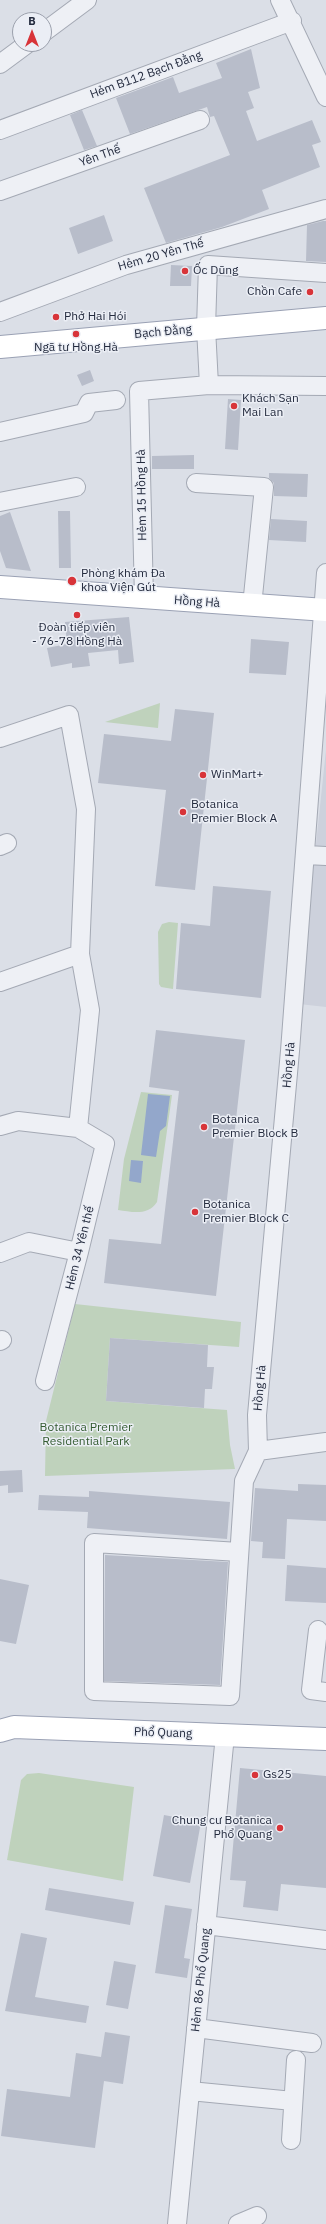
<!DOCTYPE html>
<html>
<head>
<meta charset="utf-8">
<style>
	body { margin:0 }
	#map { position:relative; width:326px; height:2224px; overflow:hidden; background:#dbdfe7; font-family:"IBM Plex Sans",sans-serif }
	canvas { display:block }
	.north { position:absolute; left:12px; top:12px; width:40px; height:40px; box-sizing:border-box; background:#ebeef5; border:1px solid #9ba0ac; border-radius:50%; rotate:0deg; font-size:11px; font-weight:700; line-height:16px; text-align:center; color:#242b3e }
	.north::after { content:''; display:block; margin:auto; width:14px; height:18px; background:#d83439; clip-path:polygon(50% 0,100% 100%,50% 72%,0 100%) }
</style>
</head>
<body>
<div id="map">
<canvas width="326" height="2224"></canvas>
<div class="north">B</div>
</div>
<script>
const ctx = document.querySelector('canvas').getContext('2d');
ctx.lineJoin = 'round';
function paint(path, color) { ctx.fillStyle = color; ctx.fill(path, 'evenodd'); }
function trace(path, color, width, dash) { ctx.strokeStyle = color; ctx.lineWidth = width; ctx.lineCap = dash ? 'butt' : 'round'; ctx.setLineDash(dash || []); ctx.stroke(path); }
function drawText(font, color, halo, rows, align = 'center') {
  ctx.font = font + ' "IBM Plex Sans",sans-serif'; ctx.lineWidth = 3; ctx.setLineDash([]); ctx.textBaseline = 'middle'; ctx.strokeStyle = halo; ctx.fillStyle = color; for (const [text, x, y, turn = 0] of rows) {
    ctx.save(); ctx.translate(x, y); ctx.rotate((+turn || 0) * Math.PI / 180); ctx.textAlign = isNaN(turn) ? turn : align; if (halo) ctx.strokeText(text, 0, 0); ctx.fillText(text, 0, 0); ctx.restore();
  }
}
paint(new Path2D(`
	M326,750V1007L299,1004Z`), '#cdd1dc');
paint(new Path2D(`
	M160,703L158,728L105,722Z
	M169,922L178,923L173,989L161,987L159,984L158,932L162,924Z
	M141,1092L172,1095L157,1202C148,1216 132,1212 118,1210L124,1159Z
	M75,1304L241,1322L239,1347L110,1338L106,1401L227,1410L230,1445L235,1469L45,1476L46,1421Z
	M39,1773L134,1787L123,1881L7,1860L21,1780L27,1774Z`), '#bfd2bc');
paint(new Path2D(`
	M148,1094L170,1096L166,1126L160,1131L156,1157L141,1155Z
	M131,1160L143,1161L141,1183L129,1181Z`), '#93a7cb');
paint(new Path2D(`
	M251,49L260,88L248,92L254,108L246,111L257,141L312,120L321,142L312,145L320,167L262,190L269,209L222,227L166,243L144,188L230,155L214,116L210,117L207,107L130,134L116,98L173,77L179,93L222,78L216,63Z
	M82,110L97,146L84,150L70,115Z
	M104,215L113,241L78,254L69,228Z
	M323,221H326V262L306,261L307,225Z
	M171,265L192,266L191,286H170Z
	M90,370L94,381L82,386L77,375Z
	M228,399L241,400L238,450L225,449Z
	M194,455V469H152V456Z
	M269,473L308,474L307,497L274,496V483L269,478Z
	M58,511H70L71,568H59Z
	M10,512L31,571L6,568L0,551V516Z
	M271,519L307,521L306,542L269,540Z
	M129,617L134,662L119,664L118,650L88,653L90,666L72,668V663L51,667L47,648L67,644L65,622Z
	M251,639L289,642L286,675L249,673Z
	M175,709L214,713L195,890L155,886L166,790L98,783L104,734L171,741Z
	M213,886L271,891L261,998L176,989L181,923L210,926Z
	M156,1030L245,1040L216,1296L104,1283L109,1239L161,1244L179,1091L149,1087Z
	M110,1338L208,1345L207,1367H214L212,1389H205L204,1408L106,1401Z
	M22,1470L23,1492L8,1493V1485L0,1486V1471Z
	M298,1484L326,1485V1521L287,1519L285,1559L262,1558L263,1542L251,1541L255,1488L298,1491Z
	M89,1491L230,1502L227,1539L87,1528L88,1512L38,1510L39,1495L89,1497Z
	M105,1555L228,1562L220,1685L104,1681Z
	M287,1565L326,1568V1603L285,1601Z
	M0,1579L29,1585L16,1644L0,1641Z
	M240,1768L326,1776V1888L281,1884L278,1911L243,1907L246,1881L230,1880Z
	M164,1815L201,1822L190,1883L153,1876Z
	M49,1888L134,1902L130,1925L45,1910Z
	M165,1905L192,1909L184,1958L190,1959L187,1978L155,1973Z
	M21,1933L47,1938L35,1997L89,2006L86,2023L5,2011Z
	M114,1961L136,1965L128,2009L106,2005Z
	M105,2032L130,2036L123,2084L104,2081L95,2148L1,2136L7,2089L70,2097L76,2053L101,2057Z`), '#b8bdca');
const minor = new Path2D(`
	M280,0L326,97
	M44,32L87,0
	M0,64L27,44
	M0,130L292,21
	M0,191L200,120
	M0,312L126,265L326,209
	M209,385L206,328L208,265L326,273
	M0,432L84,413L89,403L116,400
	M196,483L264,487L252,606
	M0,502L76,487
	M144,598L139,391L209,385L326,386
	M0,738L69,715L86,809L80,954L90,1010L78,1128
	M0,846L7,843
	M306,855L326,856
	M0,982L80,954
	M0,1126L18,1121L78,1128L105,1144L79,1252L45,1381
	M0,1253L29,1242L79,1252
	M0,1341L2,1340
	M258,1451L326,1442
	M239,1552L94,1543V1691L230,1696L244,1481L258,1451L257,1415L290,1051L326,573
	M318,1630L311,1690L326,1692
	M206,1925L326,1940
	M196,2028L312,2043
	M190,2091L293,2101
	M291,2140L296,2060
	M177,2224L225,1735
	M238,2224L257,2216`);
const major = new Path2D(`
	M0,347L326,318
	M0,587L326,610
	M0,1731L14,1727L326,1739`);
trace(minor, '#a4a9b4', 20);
trace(major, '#9aa1b4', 24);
trace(minor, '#eef0f5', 18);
trace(major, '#fff', 22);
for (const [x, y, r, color] of [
	[185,271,4,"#d83439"],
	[310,292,4,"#d83439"],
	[56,317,4,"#d83439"],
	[76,334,4,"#d83439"],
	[234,406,4,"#d83439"],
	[72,581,5,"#d83439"],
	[77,615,4,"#d83439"],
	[203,775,4,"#d83439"],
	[183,812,4,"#d83439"],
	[204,1127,4,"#d83439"],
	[195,1212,4,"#d83439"],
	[255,1775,4,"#d83439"],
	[280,1828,4,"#d83439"]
]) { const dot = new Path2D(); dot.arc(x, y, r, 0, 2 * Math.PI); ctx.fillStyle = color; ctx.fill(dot); trace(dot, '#ebeef5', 1.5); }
drawText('12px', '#242b3e', '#ebeef5', [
	["Hẻm B112 Bạch Đằng",146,75,-20],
	["Yên Thế",100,156,-20],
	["Hẻm 20 Yên Thế",161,255,-16],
	["Bạch Đằng",163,332,-5],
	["Hẻm 15 Hồng Hà",142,495,-91],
	["Hồng Hà",197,602,4],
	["Hồng Hà",289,1065,-85],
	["Hẻm 34 Yên thế",80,1248,-76],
	["Hồng Hà",260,1388,-85],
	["Phổ Quang",163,1733,2],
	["Hẻm 86 Phổ Quang",201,1980,-84]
]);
drawText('12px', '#242b3e', '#ebeef5', [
	["Ốc Dũng",193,271],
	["Chồn Cafe",302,292,"right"],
	["Phở Hai Hói",64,317],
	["Ngã tư Hồng Hà",76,348,"center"],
	["Khách Sạn",242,399],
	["Mai Lan",242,413],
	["Phòng khám Đa",81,574],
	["khoa Viện Gút",81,588],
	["Đoàn tiếp viên",77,628,"center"],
	["- 76-78 Hồng Hà",77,642,"center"],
	["WinMart+",211,775],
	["Botanica",191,805],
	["Premier Block A",191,819],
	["Botanica",212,1120],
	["Premier Block B",212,1134],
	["Botanica",203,1205],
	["Premier Block C",203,1219],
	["Gs25",263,1775],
	["Chung cư Botanica",272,1821,"right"],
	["Phổ Quang",272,1835,"right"]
], 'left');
drawText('12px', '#335b30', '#ebeef5', [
	["Botanica Premier",86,1428],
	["Residential Park",86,1442]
]);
</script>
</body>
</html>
